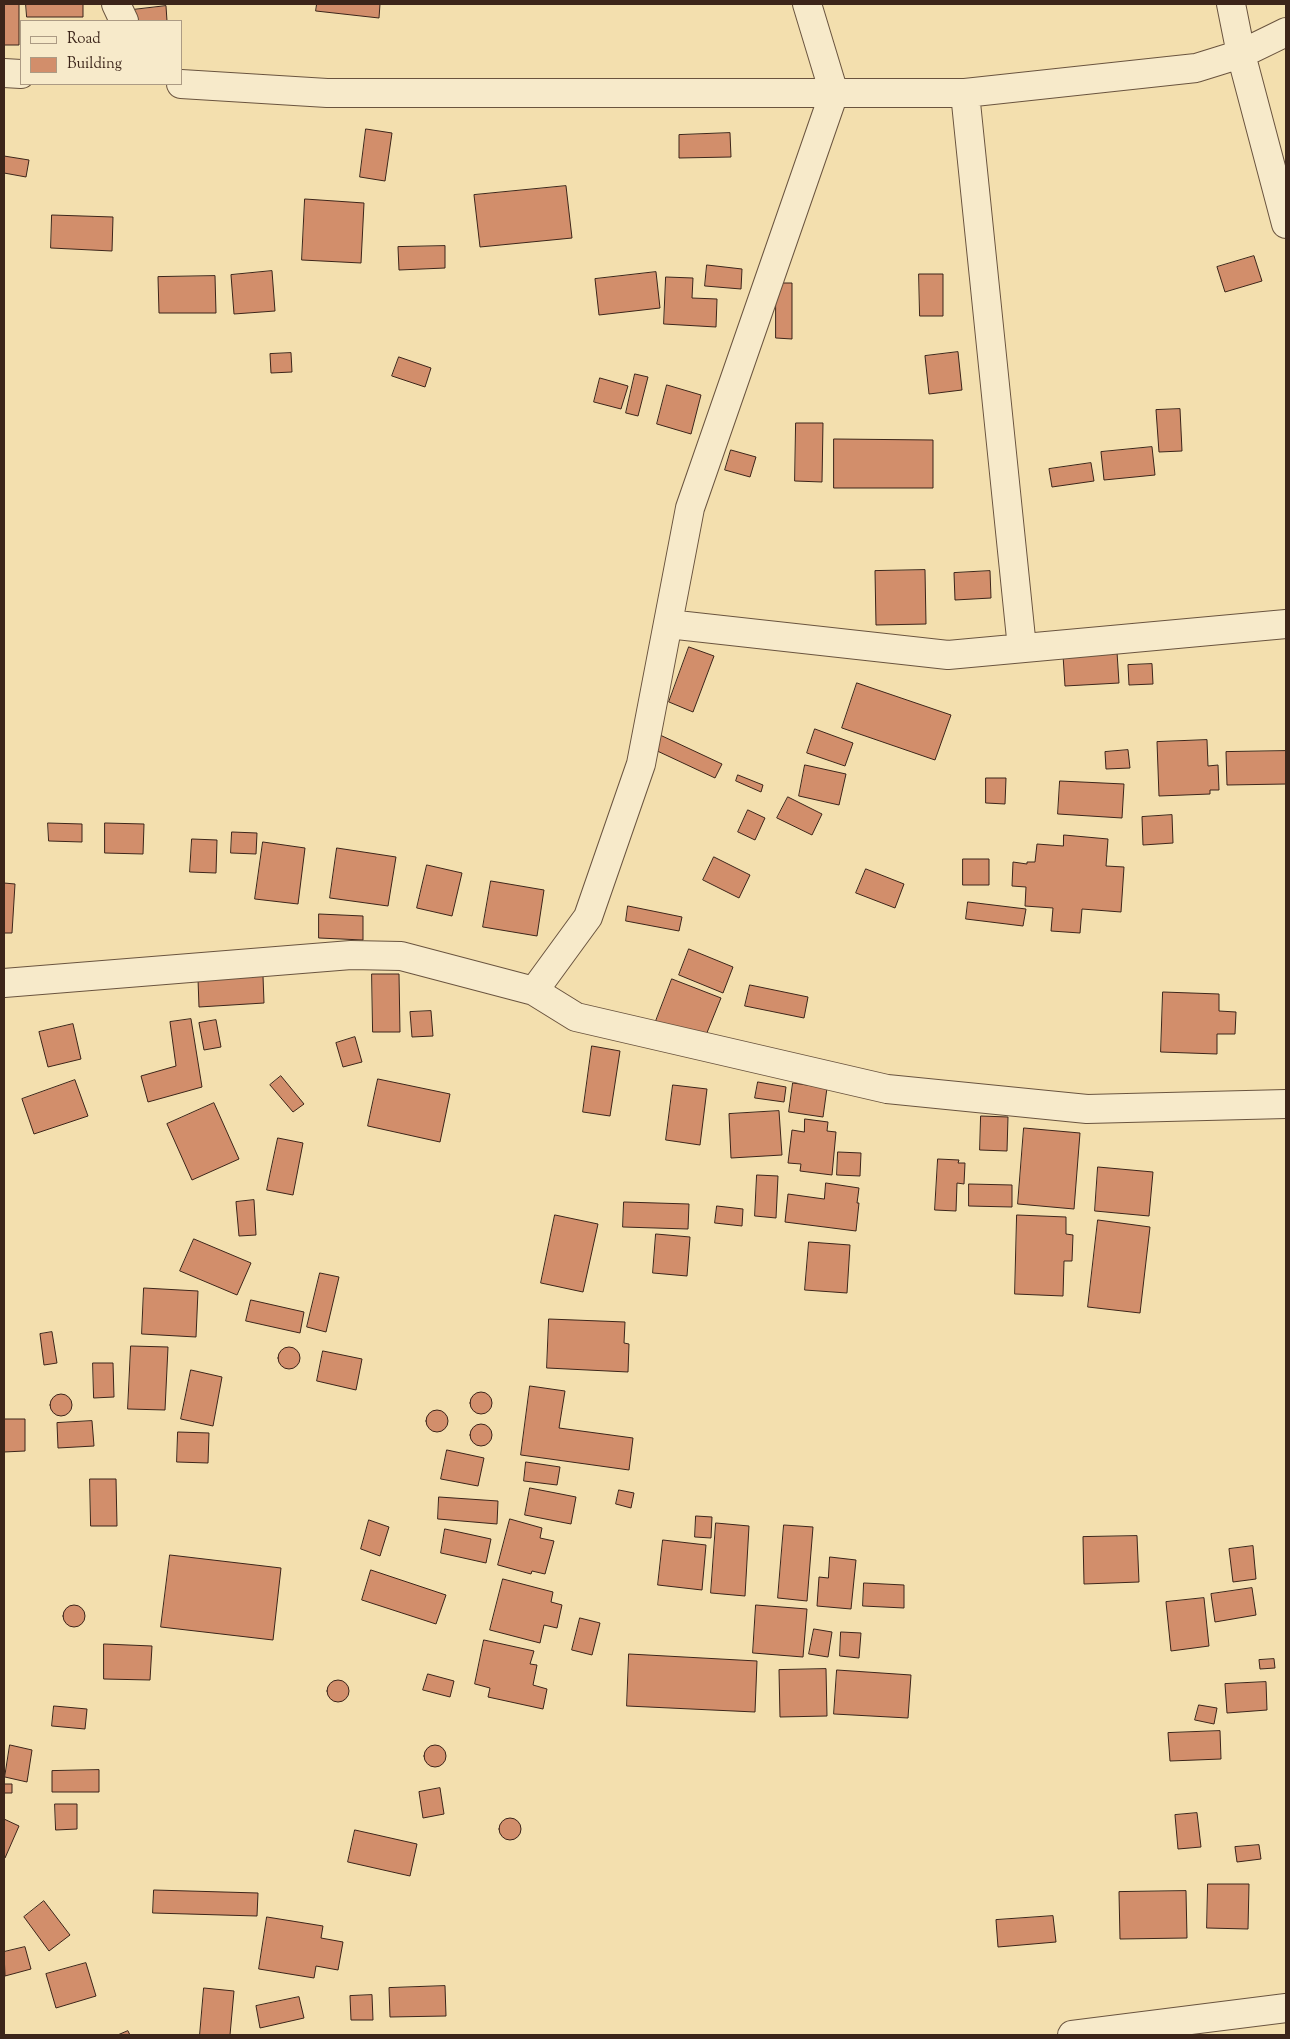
<!DOCTYPE html>
<html>
<head>
<meta charset="utf-8">
<style>
	body { margin:0 }
	#map { position:relative; width:1290px; height:2039px; overflow:hidden; background:#f3dfae; font-family:"Sorts Mill Goudy",serif }
	canvas { display:block }
	.frame { position:absolute; inset:0; border:5px solid #3c251a; pointer-events:none }
	.legend { position:absolute; left:20px; top:20px; width:162px; height:65px; box-sizing:border-box; background:#f7eaca; border:1px solid #ac9b84; margin:0; padding:6px 9px; list-style:none; font-size:15px; color:#3c251a }
	.legend li { display:flex; align-items:center; gap:10px; height:25px }
	.legend b { width:25px; border:1px solid #ac9b84 }
</style>
</head>
<body>
<div id="map">
<canvas width="1290" height="2039"></canvas>
<div class="frame"></div>
<ul class="legend">
<li><b style="height:6px;background:#f7eaca"></b>Road</li>
<li><b style="height:14px;background:#d28e6b"></b>Building</li>
</ul>
</div>
<script>
const ctx = document.querySelector('canvas').getContext('2d');
ctx.lineJoin = 'round';
function paint(path, color) { ctx.fillStyle = color; ctx.fill(path, 'evenodd'); }
function trace(path, color, width, dash) { ctx.strokeStyle = color; ctx.lineWidth = width; ctx.lineCap = dash ? 'butt' : 'round'; ctx.setLineDash(dash || []); ctx.stroke(path); }
const building = new Path2D(`
	M4,4H19V45H4Z
	M26,4H83V17H27Z
	M317,4H380L379,18L316,11Z
	M166,6L167,21H134L132,10Z
	M366,129L392,133L385,181L360,177Z
	M730,133L731,157L679,158V135Z
	M4,156L29,160L26,177L4,173Z
	M566,186L572,238L480,247L474,195Z
	M305,199L364,203L361,263L302,260Z
	M52,215L113,217L112,251L51,248Z
	M445,246V268L399,270L398,247Z
	M1254,256L1262,281L1225,292L1217,267Z
	M707,265L742,269L741,289L705,286Z
	M272,271L275,311L234,314L231,275Z
	M656,272L660,308L599,315L595,279Z
	M919,274H943V316H920Z
	M215,276L216,313H159L158,277Z
	M666,277L693,278L692,298L717,299L716,327L664,324Z
	M776,283H792V339L776,338Z
	M958,352L962,390L929,394L925,356Z
	M291,353L292,372L271,373L270,354Z
	M399,357L431,368L425,387L392,376Z
	M635,374L648,377L638,416L626,413Z
	M600,378L628,386L621,409L594,402Z
	M667,385L701,395L691,434L657,424Z
	M1180,409L1182,451L1159,452L1156,410Z
	M796,423H823L822,482L795,481Z
	M834,439L933,440V488H834Z
	M1152,447L1155,475L1104,480L1101,452Z
	M731,450L756,457L750,477L725,470Z
	M1091,463L1094,481L1052,487L1049,469Z
	M925,570L926,624L876,625L875,571Z
	M990,571L991,598L955,600L954,573Z
	M689,647L714,656L693,712L669,702Z
	M1117,652L1119,683L1065,686L1063,655Z
	M1152,664L1153,684L1129,685L1128,665Z
	M857,683L951,715L935,760L842,728Z
	M815,729L853,743L845,766L807,753Z
	M660,735L722,764L715,778L653,749Z
	M1207,740L1208,766L1218,765L1219,790H1210V794L1159,796L1157,742Z
	M1128,750L1130,768L1106,769L1105,752Z
	M1286,751V784L1227,785L1226,752Z
	M805,765L846,774L839,805L799,796Z
	M738,775L763,785L761,792L736,781Z
	M986,778H1006L1005,804L986,803Z
	M1060,781L1124,784L1122,818L1058,814Z
	M788,797L822,814L812,835L777,818Z
	M748,810L765,818L755,840L738,832Z
	M1172,815L1173,843L1143,845L1142,817Z
	M48,823L82,824V842L49,841Z
	M105,823L144,824L143,854L105,853Z
	M232,832L257,833L256,854L231,853Z
	M1064,835L1108,839L1106,866L1124,867L1121,912L1082,909L1080,933L1051,931L1053,908L1025,906L1026,887L1012,886L1013,862L1027,864V862H1035L1037,844L1063,846Z
	M192,839L217,840L216,873L190,872Z
	M263,842L305,848L298,904L255,899Z
	M337,848L396,857L388,906L330,898Z
	M714,857L750,875L739,898L703,880Z
	M963,859H989V885H963Z
	M427,865L462,873L452,916L417,908Z
	M866,869L904,884L895,908L856,893Z
	M491,881L544,890L537,936L483,927Z
	M4,883L15,884L12,933H4Z
	M968,902L1026,909L1023,926L966,919Z
	M628,906L682,917L679,931L626,921Z
	M319,914L363,916V940L319,938Z
	M689,949L733,967L723,993L679,975Z
	M372,974H399L400,1032H373Z
	M263,976L264,1003L199,1007L198,979Z
	M672,979L721,998L704,1040L656,1021Z
	M750,985L808,997L804,1018L745,1006Z
	M1163,992L1219,994V1011L1236,1012L1235,1034H1217V1054L1161,1052Z
	M431,1011L433,1036L412,1037L410,1012Z
	M191,1019L202,1087L148,1102L141,1076L176,1066L170,1022Z
	M216,1020L221,1047L204,1050L199,1023Z
	M73,1024L81,1059L48,1067L39,1032Z
	M355,1037L362,1062L343,1067L336,1043Z
	M592,1046L620,1051L610,1116L583,1112Z
	M281,1076L304,1104L293,1112L270,1085Z
	M378,1079L450,1094L440,1142L368,1126Z
	M75,1080L88,1116L34,1134L22,1099Z
	M758,1082L786,1087L784,1102L755,1098Z
	M793,1083L827,1088L823,1117L789,1112Z
	M673,1085L707,1089L700,1145L666,1140Z
	M214,1103L239,1159L192,1180L167,1124Z
	M779,1111L782,1155L731,1158L729,1114Z
	M981,1116L1008,1117L1007,1151L980,1150Z
	M805,1119L828,1122L827,1131L836,1132L832,1175L800,1171L801,1164L788,1163L792,1130L804,1132Z
	M1024,1128L1080,1133L1074,1209L1018,1204Z
	M278,1138L303,1143L293,1195L267,1190Z
	M838,1152L861,1153L860,1176L837,1175Z
	M938,1159L959,1160L958,1163H965L964,1184L957,1183L956,1211L935,1210Z
	M1098,1167L1153,1172L1149,1216L1095,1211Z
	M757,1175L778,1176L776,1218L755,1216Z
	M826,1183L859,1188L857,1203H859L856,1231L785,1222L788,1194L824,1199Z
	M969,1184L1012,1185V1207L969,1206Z
	M254,1200L256,1235L239,1236L236,1202Z
	M624,1202L689,1204L688,1229L623,1227Z
	M717,1206L743,1209L742,1226L715,1223Z
	M555,1215L598,1224L583,1292L541,1283Z
	M1017,1215L1066,1217V1234L1073,1235L1072,1261H1064L1063,1296L1015,1294Z
	M1098,1220L1150,1227L1140,1313L1088,1307Z
	M656,1234L690,1237L687,1276L653,1273Z
	M194,1239L251,1263L237,1295L180,1271Z
	M809,1242L850,1245L847,1293L805,1290Z
	M320,1273L339,1277L326,1332L307,1327Z
	M144,1288L198,1291L196,1337L142,1334Z
	M251,1300L304,1312L300,1333L246,1321Z
	M549,1319L625,1322L624,1343L629,1344L628,1372L547,1368Z
	M52,1332L57,1363L44,1365L40,1334Z
	M131,1346L168,1347L165,1410L128,1409Z
	M278 1358a11 11 0 1 1 22 0a11 11 0 1 1-22 0Z
	M323,1351L362,1359L356,1390L317,1381Z
	M93,1363H113L114,1397L94,1398Z
	M191,1370L222,1377L213,1426L181,1419Z
	M530,1386L565,1391L559,1428L633,1438L629,1470L521,1455Z
	M470 1403a11 11 0 1 1 22 0a11 11 0 1 1-22 0Z
	M50 1405a11 11 0 1 1 22 0a11 11 0 1 1-22 0Z
	M426 1421a11 11 0 1 1 22 0a11 11 0 1 1-22 0Z
	M4,1419H25V1451L4,1452Z
	M92,1421L94,1446L58,1448L57,1423Z
	M470 1435a11 11 0 1 1 22 0a11 11 0 1 1-22 0Z
	M178,1432L209,1433L208,1463L177,1462Z
	M447,1450L484,1458L478,1486L441,1479Z
	M526,1462L560,1467L557,1485L524,1481Z
	M90,1479H116L117,1526H91Z
	M530,1488L576,1497L571,1524L525,1515Z
	M619,1490L634,1493L631,1508L616,1504Z
	M439,1497L498,1501L497,1524L438,1519Z
	M696,1516L712,1517L711,1538L695,1537Z
	M510,1519L542,1528L540,1538L554,1541L545,1574L532,1571L531,1574L498,1565Z
	M369,1520L389,1527L380,1556L361,1549Z
	M716,1523L749,1526L745,1596L711,1593Z
	M784,1525L813,1527L807,1601L778,1598Z
	M445,1529L491,1539L486,1563L441,1553Z
	M1137,1536L1139,1582L1084,1584L1083,1537Z
	M663,1540L706,1545L702,1590L658,1585Z
	M1253,1546L1256,1579L1233,1582L1229,1549Z
	M170,1555L281,1568L273,1640L161,1627Z
	M830,1557L856,1560L851,1609L817,1606L819,1577L828,1578Z
	M371,1570L446,1595L436,1624L362,1600Z
	M503,1579L553,1592L551,1602L562,1605L557,1628L544,1625L540,1643L490,1630Z
	M864,1583L904,1585V1608L863,1606Z
	M1252,1588L1256,1615L1215,1622L1211,1594Z
	M1204,1598L1209,1646L1171,1651L1166,1602Z
	M63 1616a11 11 0 1 1 22 0a11 11 0 1 1-22 0Z
	M756,1605L807,1609L803,1657L753,1653Z
	M580,1618L600,1623L592,1655L572,1650Z
	M814,1629L832,1632L828,1657L809,1654Z
	M841,1632L861,1633L859,1658L840,1656Z
	M484,1640L534,1651L530,1664L537,1665L533,1685L547,1689L543,1709L488,1697L490,1688L475,1684Z
	M104,1644L152,1646L150,1680L104,1679Z
	M629,1654L757,1661L755,1712L627,1706Z
	M1274,1659L1275,1668L1260,1669L1259,1660Z
	M826,1669L827,1716L780,1717L779,1670Z
	M837,1670L911,1675L908,1718L834,1714Z
	M428,1674L454,1681L450,1697L423,1690Z
	M327 1691a11 11 0 1 1 22 0a11 11 0 1 1-22 0Z
	M1266,1682L1267,1710L1227,1713L1225,1684Z
	M1199,1705L1217,1708L1214,1724L1195,1720Z
	M54,1706L87,1709L85,1729L52,1726Z
	M1220,1731L1221,1759L1170,1761L1168,1733Z
	M424 1756a11 11 0 1 1 22 0a11 11 0 1 1-22 0Z
	M10,1745L32,1750L27,1782L5,1777Z
	M99,1770V1792H52V1771Z
	M4,1784H12V1793H4Z
	M440,1788L444,1814L423,1818L419,1792Z
	M55,1804H77V1829L56,1830Z
	M1197,1813L1201,1847L1178,1849L1175,1815Z
	M499 1829a11 11 0 1 1 22 0a11 11 0 1 1-22 0Z
	M4,1819L19,1826L5,1858L4,1857Z
	M355,1830L417,1844L410,1876L348,1862Z
	M1259,1845L1261,1859L1237,1862L1235,1847Z
	M1208,1884H1249L1248,1929L1207,1928Z
	M154,1890L258,1893L257,1916L153,1913Z
	M1186,1891L1187,1938L1120,1939L1119,1892Z
	M44,1901L70,1935L49,1951L24,1917Z
	M1053,1916L1056,1942L998,1947L996,1920Z
	M267,1917L323,1926L321,1938L343,1942L338,1970L316,1966L314,1978L259,1969Z
	M25,1947L31,1969L5,1976L4,1952Z
	M86,1963L96,1996L56,2008L46,1974Z
	M445,1986L446,2016L390,2017L389,1988Z
	M204,1988L234,1991L230,2035H200Z
	M372,1995L373,2020H351L350,1996Z
	M299,1997L304,2018L260,2028L256,2006Z
	M128,2031L130,2035H118Z`);
paint(building, '#d28e6b');
trace(building, '#3c251a', 1);
const street = new Path2D(`
	M116,4L124,21
	M1231,4L1241,54L1286,224
	M4,73L21,74
	M181,84L327,93H965L1196,68L1241,54L1286,32
	M965,93L1022,648
	M668,624L948,655L1286,624
	M4,983L351,955L401,956L534,991L576,1017L887,1089L1087,1109L1286,1104
	M534,991L588,917L641,764L690,508L834,93L807,4
	M1072,2035L1286,2008`);
trace(street, '#6a543f', 30);
trace(street, '#f7eaca', 28);
</script>
</body>
</html>
